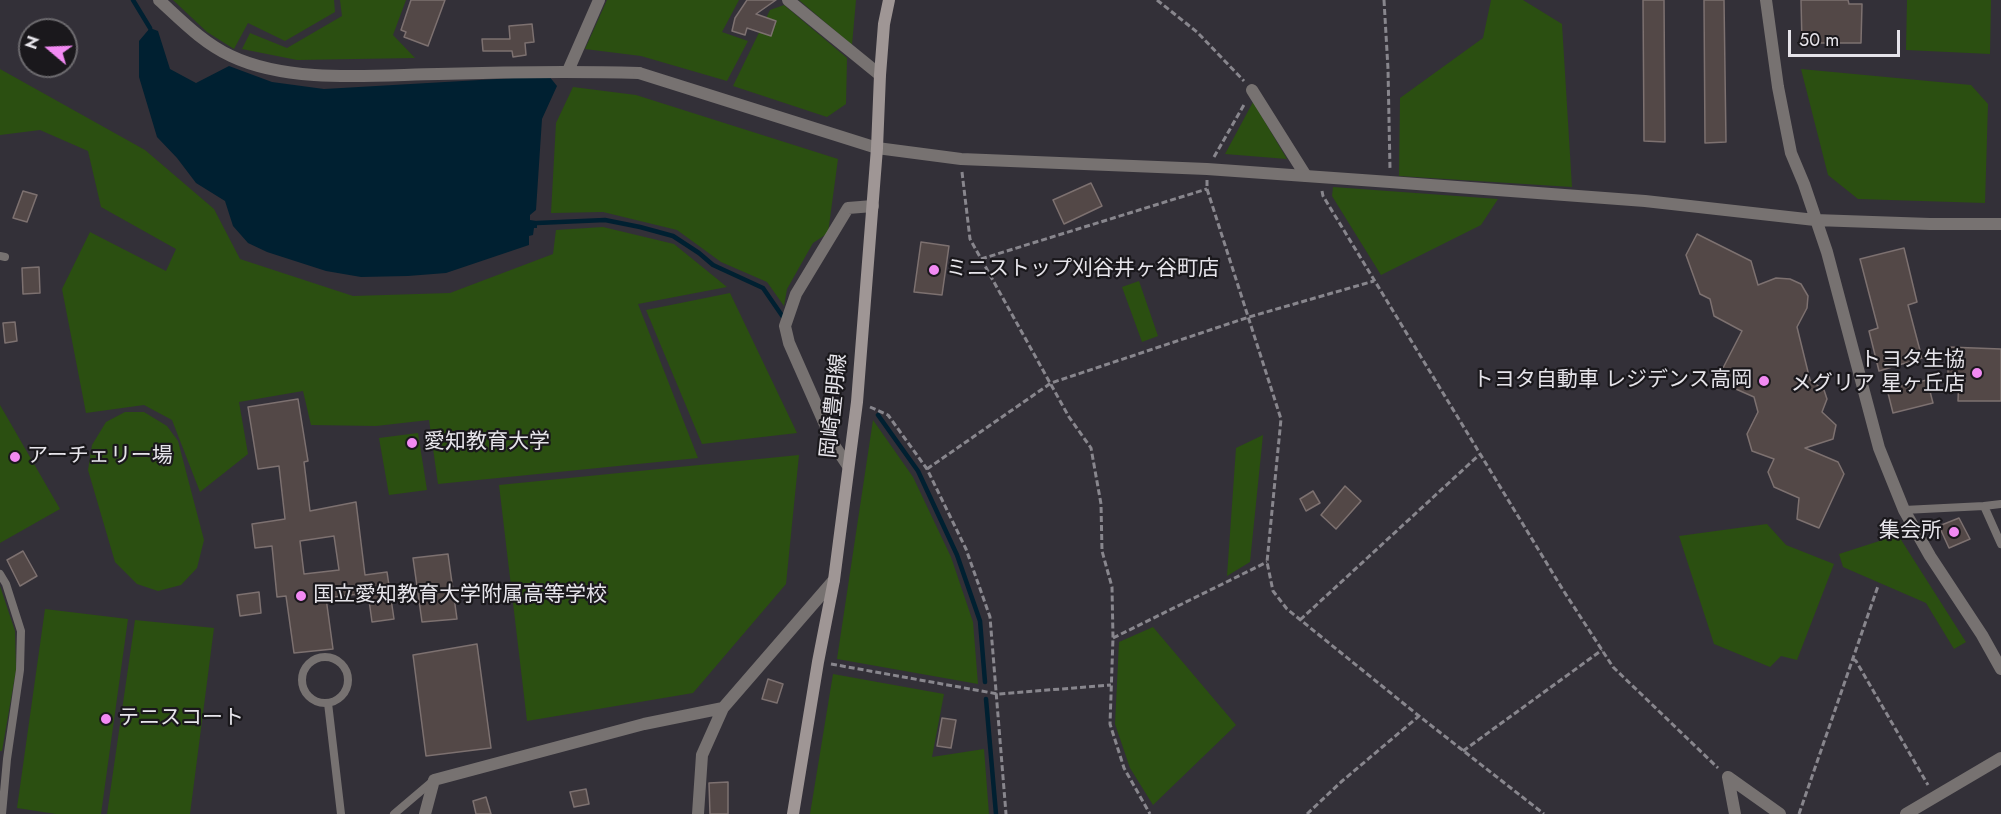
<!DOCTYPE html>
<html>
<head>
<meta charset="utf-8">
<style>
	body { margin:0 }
	#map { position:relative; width:2001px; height:814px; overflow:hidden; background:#333038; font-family:Jost,sans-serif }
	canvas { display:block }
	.north { position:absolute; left:18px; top:18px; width:60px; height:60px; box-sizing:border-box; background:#1a181c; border:2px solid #6c6a6e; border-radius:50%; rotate:289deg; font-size:16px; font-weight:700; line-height:24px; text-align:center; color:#e6e4ea }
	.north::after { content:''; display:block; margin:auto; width:21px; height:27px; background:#f28af3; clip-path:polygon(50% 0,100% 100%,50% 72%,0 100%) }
	.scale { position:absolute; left:1788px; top:30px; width:112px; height:27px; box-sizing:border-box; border:3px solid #e6e4ea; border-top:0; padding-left:8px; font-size:18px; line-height:21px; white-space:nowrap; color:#e6e4ea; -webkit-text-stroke:4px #1a181c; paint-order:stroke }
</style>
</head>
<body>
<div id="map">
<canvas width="2001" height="814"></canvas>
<div class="north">N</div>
<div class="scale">50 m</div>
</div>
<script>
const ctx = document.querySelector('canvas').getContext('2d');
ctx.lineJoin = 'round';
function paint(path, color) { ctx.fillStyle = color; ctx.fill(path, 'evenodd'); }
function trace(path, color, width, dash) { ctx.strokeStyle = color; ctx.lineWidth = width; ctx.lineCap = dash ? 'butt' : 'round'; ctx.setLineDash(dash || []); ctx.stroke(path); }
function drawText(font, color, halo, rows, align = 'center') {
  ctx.font = font + ' Jost,"Noto Sans JP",sans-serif'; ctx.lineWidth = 4.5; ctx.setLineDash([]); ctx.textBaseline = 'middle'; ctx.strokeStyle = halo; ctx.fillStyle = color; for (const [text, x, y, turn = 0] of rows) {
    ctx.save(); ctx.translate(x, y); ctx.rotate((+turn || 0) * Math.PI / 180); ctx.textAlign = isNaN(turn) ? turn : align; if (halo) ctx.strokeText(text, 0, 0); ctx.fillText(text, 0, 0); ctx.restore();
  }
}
paint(new Path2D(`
	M173,0H334L335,12L285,41L248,23L234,49L207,32Z
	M340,0H406L393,35L415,58L297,60L242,49L250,33L287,48L342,16Z
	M607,0H739L722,32L748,41L727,81L641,56L585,49Z
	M799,0H856L852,45Z
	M1491,0H1523L1562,24L1572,187L1399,176L1400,98L1483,38Z
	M1907,0H1991L1990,54L1906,50Z
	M784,5L847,58L846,104L827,117L733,86L770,10Z
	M0,69L145,150L214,209L240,259L353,296L450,293L553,254L556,230L603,227L674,244L727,287L638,304L698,458L438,484L429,420L376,426L311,425L303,391L239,402L248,454L200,492L172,420L144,405L86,413L62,289L90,232L166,271L176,249L101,207L88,151L40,130L0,135Z
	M1801,69L1971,85L1988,104L1985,203L1858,199L1828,175Z
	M573,87L636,95L838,159L828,233L813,243L787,289L784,306L767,282L721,262L677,230L603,212L551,213L556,123Z
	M1253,102L1287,159L1225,154Z
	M1333,187L1498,199L1481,225L1381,275L1332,196Z
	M1139,281L1158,336L1142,342L1122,287Z
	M730,293L797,433L702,444L646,310Z
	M0,405L60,509L0,543Z
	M125,412H144L167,426L178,441L204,540L197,568L181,585L158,591L137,584L115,562L88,470L92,445L106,422Z
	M873,420L913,477L951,557L973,622L978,684L837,659Z
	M418,433L427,490L389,495L379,438Z
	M1263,435L1250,562L1227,576L1236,448Z
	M799,455L786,584L693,693L527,721L499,485Z
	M1767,524L1786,545L1834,564L1797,660L1781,656L1770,667L1714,644L1679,536Z
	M1898,535L1966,642L1954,649L1926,603L1843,567L1839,554Z
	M0,586L15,631L16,670L2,751H0Z
	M45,609L128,619L101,814H56L17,808Z
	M135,620L214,628L190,814H107Z
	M1153,627L1236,725L1153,805L1130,768L1115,724L1119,642Z
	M833,674L944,694L932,757L984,749L989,814H810Z`), '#2b4f11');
paint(new Path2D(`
	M150,28L158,31L170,69L196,83L229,66L272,82L324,89L549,76L557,86L542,119L536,210L530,215V220L537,221V228H534L533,235L529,236V245L446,273L408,276L361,277L326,271L267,252L248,243L233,226L225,201L196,183L177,158L157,137L139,77V41Z`), '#002031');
trace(new Path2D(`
	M133,0L150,28
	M537,223L605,220L640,227L673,236L699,253L713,265L763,288L783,317
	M878,415L918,471L957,555L980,621L985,682
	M986,699L996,814`), '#002031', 4.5);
const building = new Path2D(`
	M411,0H445L428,46L404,37L406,32L401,30Z
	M747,0H776L756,14L776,21L771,36L747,28L745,35L732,31L735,18Z
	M1643,0H1664L1665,142L1644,141Z
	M1704,0H1724L1726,142L1705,143Z
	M1801,0H1848L1849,4H1862L1861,43H1802Z
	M532,24L534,42L525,43L526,55L513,57L512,51H483L482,39H510L509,26Z
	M1091,183L1102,206L1064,224L1053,200Z
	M23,191L37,195L27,222L13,218Z
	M1697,234L1751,261L1758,285L1776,278L1790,279L1801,284L1808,296L1807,308L1797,327L1810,380L1824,390L1827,399L1822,412L1836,425L1833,439L1805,448L1838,462L1844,474L1819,528L1797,519L1799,498L1774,487L1768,472L1774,459L1752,451L1747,434L1758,412L1754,397L1729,386L1723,368L1742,331L1714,316L1710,299L1700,294L1686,255Z
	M921,242L949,246L942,295L914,292Z
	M1904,248L1917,302L1908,305L1922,358L1879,371L1869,331L1878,328L1860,259Z
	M39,267L40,293L23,294L22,268Z
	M15,322L17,341L5,343L3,323Z
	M1948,347L2001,349V401H1958L1959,375H1948Z
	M1927,380L1933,403L1893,413L1887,389Z
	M298,399L308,461L304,462L310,511L356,502L365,575L387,572L394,619L372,622L368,593L326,598L333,649L294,653L286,596L277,597L272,546L255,548L252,524L285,519L279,466L258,469L248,407ZM334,536L339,570L304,574L300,541Z
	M1345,486L1361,501L1336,529L1321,515Z
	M1313,491L1320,503L1306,511L1300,499Z
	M1959,518L1970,539L1949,548L1939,526Z
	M23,551L37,576L20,586L7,560Z
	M448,554L457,619L422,622L413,558Z
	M259,592L261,613L240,616L237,595Z
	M477,644L491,748L426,756L413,655Z
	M768,679L783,684L777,703L762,699Z
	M942,718L956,720L951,748L937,746Z
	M728,782V814H710L709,783Z
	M586,789L589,804L574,807L570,792Z
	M486,797L491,814H476L473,801Z`);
paint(building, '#534847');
trace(building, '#7d7170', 1.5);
trace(new Path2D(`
	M1157,0L1197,32L1244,81
	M1384,0L1388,69L1390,169
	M1214,157L1245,103
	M962,172L970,239L1069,417L1091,448L1101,504L1102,551L1112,587L1113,638L1110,724L1124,768L1150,814
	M1207,180V189L1281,419L1267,562L1273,591L1287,609L1419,716L1544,814
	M1322,191L1323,196L1563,590L1613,667L1718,768
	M981,259L1207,189
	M870,407L888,415L927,469L966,549L990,617L1006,814
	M927,469L1051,383L1249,317L1374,281
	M1300,620L1479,455
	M1113,638L1267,562
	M1853,659L1856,661L1928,785
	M831,664L998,694L1111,685
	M1463,751L1602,650
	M1307,814L1341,782L1419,716
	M1799,814L1878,586`), '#88868d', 3, [6, 3]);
trace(new Path2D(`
	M0,256L5,257
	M2001,504L1984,506L2001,544
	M1904,510L1984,506
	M0,574L6,584L21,631L20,670L7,759L2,814
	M302 680a23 23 0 1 1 46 0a23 23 0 1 1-46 0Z
	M328,703L341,814
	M394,814L434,780`), '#777271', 8);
trace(new Path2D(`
	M159,0C182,21 203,43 231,56C290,84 374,75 438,74C505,72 572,71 639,73
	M788,0L880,75
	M568,71L599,0
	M1252,90L1306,176
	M848,466L834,445L789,343L785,326L796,294L848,208L873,206
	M1728,777L1780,814
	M1728,777L1735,814
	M425,814L434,780L644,724L723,708
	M698,814L702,755L723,708L834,580
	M1906,814L2001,758`), '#777271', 12);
trace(new Path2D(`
	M1766,0L1778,87L1791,153L1804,184L1827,252L1879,448L1904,510L1930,556L1982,635L2001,669
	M639,73L877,148L961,159L1207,169L1390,182L1645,201L1815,220L1930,224H2001`), '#777271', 12);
trace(new Path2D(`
	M793,814L818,662L834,580L857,402L877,148L880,75L884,24L889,0`), '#9f9695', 12);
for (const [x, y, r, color] of [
	[934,270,6,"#f28af3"],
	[1977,373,6,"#f28af3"],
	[1764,381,6,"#f28af3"],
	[412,443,6,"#f28af3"],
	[15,457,6,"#f28af3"],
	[1954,532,6,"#f28af3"],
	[301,596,6,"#f28af3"],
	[106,719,6,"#f28af3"]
]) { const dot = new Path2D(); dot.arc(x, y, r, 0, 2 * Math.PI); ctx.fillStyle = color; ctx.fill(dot); trace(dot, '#1a181c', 2); }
drawText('21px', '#e6e4ea', '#1a181c', [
	["ミニストップ刈谷井ヶ谷町店",946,270],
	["トヨタ生協",1965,361,"right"],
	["メグリア 星ヶ丘店",1965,385,"right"],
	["トヨタ自動車 レジデンス高岡",1752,381,"right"],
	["愛知教育大学",424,443],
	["アーチェリー場",27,457],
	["集会所",1942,532,"right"],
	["国立愛知教育大学附属高等学校",313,596],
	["テニスコート",118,719]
], 'left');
drawText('21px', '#e6e4ea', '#1a181c', [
	["岡崎豊明線",835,406,-84]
]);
</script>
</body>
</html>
